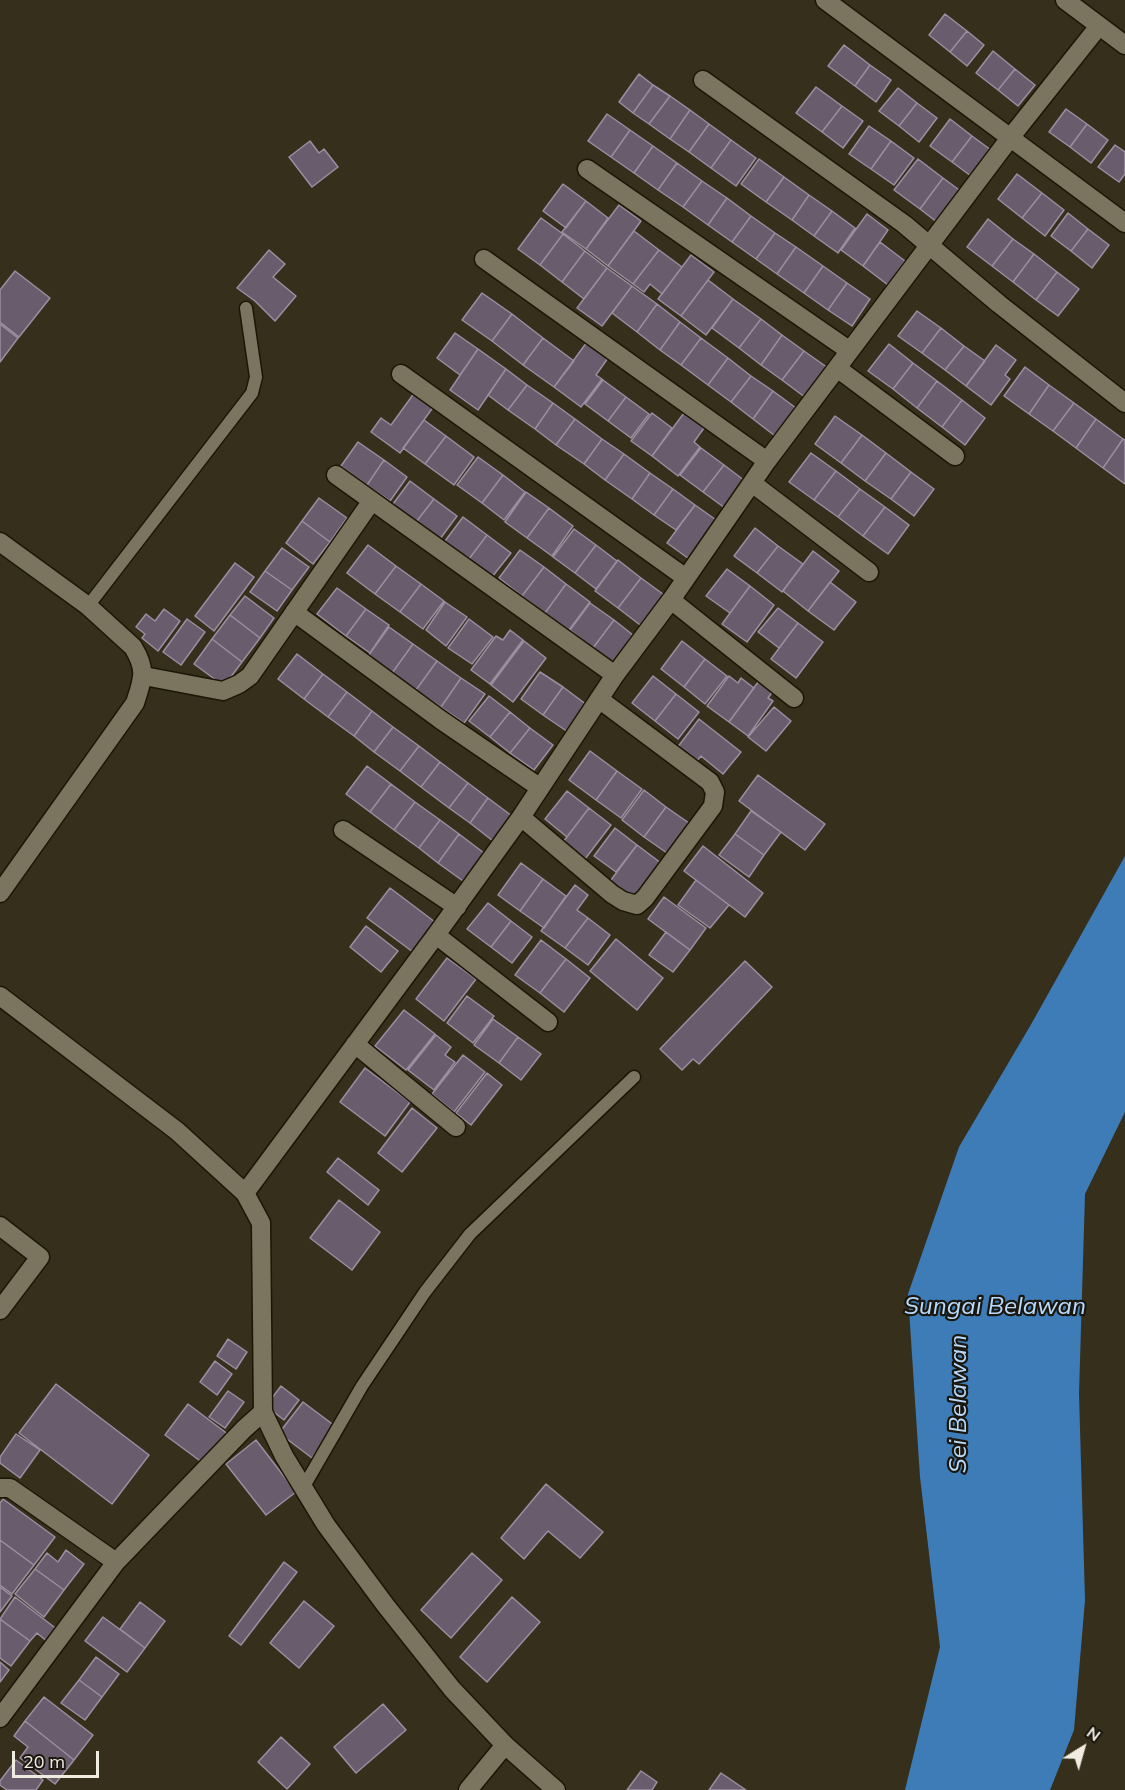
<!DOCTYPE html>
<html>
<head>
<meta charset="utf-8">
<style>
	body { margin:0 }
	#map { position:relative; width:1125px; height:1790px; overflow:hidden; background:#352f1c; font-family:Mulish,sans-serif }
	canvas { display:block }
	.north { position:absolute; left:1053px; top:1718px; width:60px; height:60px; -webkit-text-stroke:4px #1a170f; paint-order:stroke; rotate:37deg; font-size:16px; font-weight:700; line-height:24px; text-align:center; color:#f0ece0 }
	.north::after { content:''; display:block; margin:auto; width:21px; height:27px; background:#f0ece0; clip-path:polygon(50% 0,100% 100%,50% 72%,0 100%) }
	.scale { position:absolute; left:12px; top:1751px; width:87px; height:27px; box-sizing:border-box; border:3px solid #f0ece0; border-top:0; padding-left:8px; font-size:18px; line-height:21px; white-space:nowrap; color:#f0ece0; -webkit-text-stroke:4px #1a170f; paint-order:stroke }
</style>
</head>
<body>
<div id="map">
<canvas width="1125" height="1790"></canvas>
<div class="north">N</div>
<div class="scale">20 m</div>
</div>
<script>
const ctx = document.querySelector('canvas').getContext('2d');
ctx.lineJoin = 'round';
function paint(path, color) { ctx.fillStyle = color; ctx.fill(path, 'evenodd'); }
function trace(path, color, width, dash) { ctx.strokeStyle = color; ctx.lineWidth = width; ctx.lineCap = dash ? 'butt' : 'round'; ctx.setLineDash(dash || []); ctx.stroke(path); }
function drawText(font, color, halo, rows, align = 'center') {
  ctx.font = font + ' Mulish,sans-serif'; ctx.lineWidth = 4.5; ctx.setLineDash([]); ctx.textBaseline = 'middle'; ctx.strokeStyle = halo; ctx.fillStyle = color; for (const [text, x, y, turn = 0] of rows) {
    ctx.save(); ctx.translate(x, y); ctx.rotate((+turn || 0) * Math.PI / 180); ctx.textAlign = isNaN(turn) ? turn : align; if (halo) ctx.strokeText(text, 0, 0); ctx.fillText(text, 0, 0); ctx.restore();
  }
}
paint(new Path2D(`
	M1125,856V1112L1085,1194L1079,1394L1085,1600L1074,1730L1050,1790H905L940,1647L920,1477L908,1294L959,1147L1033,1021Z`), '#3e7cb7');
const building = new Path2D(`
	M945,14L967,31L950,52L929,35Z
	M967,31L984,45L967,66L950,52Z
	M844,45L870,65L855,86L828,66Z
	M993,51L1015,69L998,90L976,73Z
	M870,65L891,80L876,102L855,86Z
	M1015,69L1035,85L1018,106L998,90Z
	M639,74L653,85L633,113L619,102Z
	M653,85L670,96L649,124L633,113Z
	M816,87L842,106L822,132L796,113Z
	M898,88L917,103L899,126L879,111Z
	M670,96L690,110L670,139L649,124Z
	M917,103L937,118L919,142L899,126Z
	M842,106L863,121L843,148L822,132Z
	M1066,109L1087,124L1070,147L1049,132Z
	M690,110L709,124L689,152L670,139Z
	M607,114L630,130L611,157L588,141Z
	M950,119L972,136L952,162L930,146Z
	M709,124L731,140L711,168L689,152Z
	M1087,124L1108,140L1091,163L1070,147Z
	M869,126L891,141L871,169L849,154Z
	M630,130L653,146L634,173L611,157Z
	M972,136L995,153L975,179L952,162Z
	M731,140L756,158L736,186L711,168Z
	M310,141L319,153L324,149L338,167L312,187L289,157Z
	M891,141L914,158L894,185L871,169Z
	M1115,145L1125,152V174L1119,182L1098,167Z
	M653,146L677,163L658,190L634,173Z
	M759,159L784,177L766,202L741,184Z
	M918,159L943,178L920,209L894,190Z
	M677,163L702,181L683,207L658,190Z
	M1017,174L1042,193L1022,218L998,199Z
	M784,177L809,195L792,220L766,202Z
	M943,178L966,195L942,226L920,209Z
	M702,181L727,198L708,225L683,207Z
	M563,184L586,201L566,228L543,211Z
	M1042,193L1064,210L1045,236L1022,218Z
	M809,195L832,211L814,236L792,220Z
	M727,198L751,216L732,242L708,225Z
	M586,201L608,218L586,249L562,232Z
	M619,205L641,221L608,266L586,249Z
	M832,211L855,228L838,253L814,236Z
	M1068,213L1088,229L1071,251L1051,236Z
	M867,214L888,230L863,266L841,250Z
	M751,216L775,233L756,259L732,242Z
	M541,218L563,234L540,265L518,249Z
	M988,219L1013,239L992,266L967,247Z
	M1088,229L1109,245L1092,268L1071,251Z
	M634,231L659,250L633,284L608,266Z
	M775,233L796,247L777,274L756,259Z
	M563,234L585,251L562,282L540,265Z
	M1013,239L1034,254L1013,282L992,266Z
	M880,242L905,261L888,285L863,266Z
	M796,247L823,266L804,293L777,274Z
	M269,250L285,264L273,277L296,296L275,321L255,301L237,288Z
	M659,250L682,267L662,294L650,284L644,292L633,284Z
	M585,251L607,268L584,299L562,282Z
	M1034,254L1057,272L1036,300L1013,282Z
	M691,255L714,272L681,316L658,299Z
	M823,266L847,283L828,310L804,293Z
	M607,268L632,286L602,326L577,308Z
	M15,271L50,298L19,337L0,322V290Z
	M1057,272L1079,289L1058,316L1036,300Z
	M708,280L733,299L706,335L681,316Z
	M847,283L870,299L852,326L828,310Z
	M632,286L657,304L637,332L612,313Z
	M482,293L512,314L492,341L462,320Z
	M733,299L761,319L739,348L712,328Z
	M657,304L680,322L660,350L637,332Z
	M917,311L941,328L922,353L898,336Z
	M512,314L543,338L523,365L492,341Z
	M761,319L782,335L761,365L739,348Z
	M680,322L701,338L681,365L660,350Z
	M0,324L18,338L0,362Z
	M941,328L964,346L945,370L922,353Z
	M455,333L478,349L460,375L437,358Z
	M782,335L804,351L782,380L761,365Z
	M543,338L574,361L554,387L523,365Z
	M701,338L728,358L708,385L681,365Z
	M587,342L608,358L596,375L602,379L581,407L554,387Z
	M889,344L913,363L893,389L868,371Z
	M996,345L1016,360L1005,375L1010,379L991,405L966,386Z
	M964,346L985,361L966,386L945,370Z
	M478,349L506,369L478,410L450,390Z
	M804,351L828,368L806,398L782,380Z
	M728,358L751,376L731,402L708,385Z
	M913,363L937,381L917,408L893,389Z
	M1025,367L1049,385L1029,414L1004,396Z
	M506,369L527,385L508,410L488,395Z
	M751,376L773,391L753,419L731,402Z
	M603,380L626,397L608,421L585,404Z
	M937,381L962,400L942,427L917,408Z
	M527,385L553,403L535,429L508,410Z
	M1049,385L1074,403L1053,431L1029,414Z
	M773,391L800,411L779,439L753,419Z
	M415,392L434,406L400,453L371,432L381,418L391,425Z
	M626,397L649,414L631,438L608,421Z
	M962,400L985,418L965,445L942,427Z
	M553,403L575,419L556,445L535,429Z
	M1074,403L1096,419L1076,448L1053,431Z
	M652,413L672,428L652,456L631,441Z
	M684,413L704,428L694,442L700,447L678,476L652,456Z
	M835,416L862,435L841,463L815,444Z
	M575,419L602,439L584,464L556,445Z
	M1096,419L1123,439L1103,468L1076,448Z
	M424,420L446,436L425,464L403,448Z
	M862,435L886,453L865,481L841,463Z
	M446,436L474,457L454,485L425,464Z
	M602,439L624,454L605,480L584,464Z
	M1123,439L1125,440V484L1103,468Z
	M358,442L384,460L367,485L341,466Z
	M701,448L724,465L703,492L680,475Z
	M811,453L836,471L814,500L789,482Z
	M886,453L911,472L891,499L865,481Z
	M624,454L650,473L632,499L605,480Z
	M478,457L503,475L482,503L457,485Z
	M384,460L407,477L390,501L367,485Z
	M724,465L749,484L729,511L703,492Z
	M836,471L860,489L838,517L814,500Z
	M911,472L934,489L914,516L891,499Z
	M650,473L673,489L654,515L632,499Z
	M503,475L525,492L504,520L482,503Z
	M410,481L434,499L416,522L393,504Z
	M673,489L695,505L676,530L654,515Z
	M860,489L885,507L863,536L838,517Z
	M526,492L549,508L527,538L505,522Z
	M319,498L347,518L330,542L302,521Z
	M434,499L457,516L440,539L416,522Z
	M695,505L719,522L692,561L667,543Z
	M885,507L909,525L888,554L863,536Z
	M549,508L573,526L552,556L527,538Z
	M463,517L487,535L469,559L445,541Z
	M302,521L330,542L313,564L286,543Z
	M755,528L778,546L757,573L734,556Z
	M574,529L596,545L575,573L553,557Z
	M487,535L511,553L492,577L469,559Z
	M368,545L396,566L375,594L347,573Z
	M596,545L617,561L596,589L575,573Z
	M778,546L803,564L782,592L757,573Z
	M282,548L309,567L292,590L265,571Z
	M520,550L544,567L522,596L499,578Z
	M813,551L839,571L808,611L783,591Z
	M618,560L641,578L618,608L595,591Z
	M235,563L254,577L214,631L195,616Z
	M396,566L421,584L400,612L375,594Z
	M544,567L566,584L545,613L522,596Z
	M727,569L750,586L730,613L706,596Z
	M265,571L292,590L277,611L250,592Z
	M641,578L667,597L644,628L618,608Z
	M830,582L856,602L834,630L808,611Z
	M421,584L444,601L423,629L400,612Z
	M566,584L590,602L569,630L545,613Z
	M750,586L774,605L747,642L722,624Z
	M337,588L366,609L346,636L317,614Z
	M245,596L274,618L260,638L230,615Z
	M445,602L467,617L446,646L426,630Z
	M590,603L614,620L593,648L570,630Z
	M778,608L798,623L779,648L758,632Z
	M164,609L180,621L158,651L142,638L145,634L136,627L146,614L155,621Z
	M366,609L389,625L370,653L346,636Z
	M230,615L260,638L242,662L212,639Z
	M187,619L205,632L181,665L163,652Z
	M469,619L493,637L472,664L448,648Z
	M614,620L638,639L617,667L593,648Z
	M798,623L823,642L796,678L771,659Z
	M389,627L413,644L392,673L368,656Z
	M510,630L523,640L490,684L471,670L496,636L503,640Z
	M212,639L242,662L224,686L194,664Z
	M524,641L546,658L513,702L491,685Z
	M682,641L705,659L684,687L661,669Z
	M413,644L437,661L416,690L392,673Z
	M297,654L323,674L304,699L278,679Z
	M705,659L727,676L705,704L684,687Z
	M437,661L461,678L441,707L416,690Z
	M540,672L563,687L543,715L521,699Z
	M323,674L347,692L328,717L304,699Z
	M653,676L676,694L655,721L632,703Z
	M729,676L738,683L741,678L754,688L729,722L707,706Z
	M461,678L485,694L464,723L441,707Z
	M761,678L775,688L768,698L773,701L748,736L729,722Z
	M563,687L587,705L568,732L543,715Z
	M347,692L372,711L354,736L328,717Z
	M676,694L699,712L678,739L655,721Z
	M489,696L510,712L490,737L469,721Z
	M774,707L791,721L766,751L748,737Z
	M372,711L393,727L374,752L354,736Z
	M510,712L530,728L510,753L490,737Z
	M699,719L741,752L723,774L701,756L695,763L677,748Z
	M393,727L419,746L400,771L374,752Z
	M530,728L553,745L534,770L510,753Z
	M419,746L440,762L421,787L400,771Z
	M590,751L617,771L596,800L569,780Z
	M440,762L468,783L449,808L421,787Z
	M367,766L391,784L370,812L346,794Z
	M617,771L642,789L621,818L596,800Z
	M758,775L825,824L805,850L739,801Z
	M468,783L488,798L470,823L449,808Z
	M391,784L415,802L394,830L370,812Z
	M644,790L666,807L644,837L622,820Z
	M567,791L589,808L567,837L545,819Z
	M488,798L512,816L493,841L470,823Z
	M415,802L440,820L419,848L394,830Z
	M666,807L689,823L667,853L644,837Z
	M589,808L611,825L582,863L560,846Z
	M751,811L781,832L764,855L735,834Z
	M440,820L459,834L438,863L419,848Z
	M615,828L637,845L616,872L594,856Z
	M459,834L484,853L463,881L438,863Z
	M735,834L764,855L749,877L719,855Z
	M637,845L661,863L631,901L608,884Z
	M703,846L763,893L745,917L684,871Z
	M521,863L543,879L520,911L498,895Z
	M543,879L566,896L544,928L520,911Z
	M696,880L729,905L710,928L678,905Z
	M575,885L588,895L577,910L588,918L565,948L541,931Z
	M390,888L435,922L413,952L367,918Z
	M664,897L706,928L690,950L648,919Z
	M488,903L511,921L491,947L467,929Z
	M588,918L610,935L588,965L565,948Z
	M511,921L532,937L512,963L491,947Z
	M366,926L398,951L381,972L350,947Z
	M666,932L690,950L673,972L649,955Z
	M616,939L663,978L637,1010L590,971Z
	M541,940L566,959L540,993L515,975Z
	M447,958L476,979L444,1021L416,999Z
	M566,959L590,978L564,1012L540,993Z
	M745,961L772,987L699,1064L693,1059L682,1070L660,1049Z
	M467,996L494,1016L473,1043L447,1023Z
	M404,1010L435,1034L406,1070L375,1046Z
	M493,1019L518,1037L499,1063L474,1045Z
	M436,1035L451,1047L445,1055L455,1062L434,1090L408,1070Z
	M518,1037L541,1054L521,1080L499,1063Z
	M463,1055L485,1072L454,1112L432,1094Z
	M365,1068L410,1102L385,1136L340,1102Z
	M487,1073L502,1085L471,1125L456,1113Z
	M412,1108L437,1128L402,1172L378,1153Z
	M338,1158L379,1190L368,1205L327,1172Z
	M339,1200L380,1232L352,1270L310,1238Z
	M228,1339L247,1352L236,1369L217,1356Z
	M215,1361L232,1374L217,1395L200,1382Z
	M56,1384L149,1455L112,1504L19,1433Z
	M281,1386L299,1400L284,1420L266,1406Z
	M228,1391L244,1402L225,1428L209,1417Z
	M303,1402L335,1426L312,1458L279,1433Z
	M188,1404L229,1435L207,1466L165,1435Z
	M16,1434L40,1450L20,1478L0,1463V1457Z
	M256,1440L296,1492L266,1515L226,1464Z
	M546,1484L603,1532L580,1558L548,1531L524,1559L501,1538Z
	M3,1499L55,1537L34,1565L0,1540V1503Z
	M0,1540L34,1565L12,1594L0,1585Z
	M66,1550L84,1564L64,1590L35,1569L47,1553L58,1562Z
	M472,1553L502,1580L451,1638L421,1610Z
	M284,1562L297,1572L241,1645L229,1636Z
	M35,1569L64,1590L44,1617L15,1594Z
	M0,1587L12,1596L0,1612Z
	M15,1597L58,1630L49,1643L37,1633L30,1641L0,1619Z
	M512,1597L540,1622L487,1682L460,1657Z
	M304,1601L334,1626L299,1668L270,1643Z
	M140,1602L165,1621L145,1648L120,1629Z
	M103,1617L145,1648L127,1672L85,1641Z
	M0,1619L30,1641L11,1666L0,1658Z
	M96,1657L119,1674L102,1697L79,1680Z
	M0,1662L9,1670L0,1682Z
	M79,1680L102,1697L85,1720L61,1703Z
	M44,1697L93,1735L74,1760L25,1721Z
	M383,1704L406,1730L356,1773L334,1747Z
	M25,1721L74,1760L55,1784L20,1758L28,1747L14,1736Z
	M281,1737L310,1764L287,1789L258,1762Z
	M16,1760L43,1780L36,1790H7L0,1785V1781Z
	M641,1771L657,1782L652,1790H627Z
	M721,1773L746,1790H709Z`);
paint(building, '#695c6d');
trace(building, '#9c8ea1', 1.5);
const service = new Path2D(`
	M88,606L252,393L256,377L246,308
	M303,1488L362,1386L425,1292L470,1234L634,1077`);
const minor = new Path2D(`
	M825,0L1125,223
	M1065,0L1125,45
	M703,80L904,224L999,304L1125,403
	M587,169L850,351
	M484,259L767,461
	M837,368L955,456
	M401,374L686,578
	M336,475L615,675
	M752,483L869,572
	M671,600L794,698
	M294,612L441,720L539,787
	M144,676L223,691L239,684L250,676L371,502
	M521,817L612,894L623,901L637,905L645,898L713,806L715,792L710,782L599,699
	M343,830L457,907
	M436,935L548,1022
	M355,1044L456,1127
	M245,1193L436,935L521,817L615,675L671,600L767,461L1010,138L1099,26
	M0,1226L40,1257L0,1310
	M0,1488H10L116,1562
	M0,1718L116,1562L244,1429L263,1412
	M468,1790L505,1745`);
const tertiary = new Path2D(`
	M0,542L88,606L133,647C147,670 143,679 135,703L0,893
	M0,996L177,1131L245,1193L261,1223L263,1412L284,1456L326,1525L386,1606L452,1689L505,1745L556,1790`);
trace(service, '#1c1705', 15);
trace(minor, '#1c1705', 21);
trace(tertiary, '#1c1705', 21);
trace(service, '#7b745f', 12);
trace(minor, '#7b745f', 18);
trace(tertiary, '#7b745f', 18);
drawText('italic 24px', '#badafb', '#1a170f', [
	["Sungai Belawan",995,1307],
	["Sei Belawan",959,1404,-90]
]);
</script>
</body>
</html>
